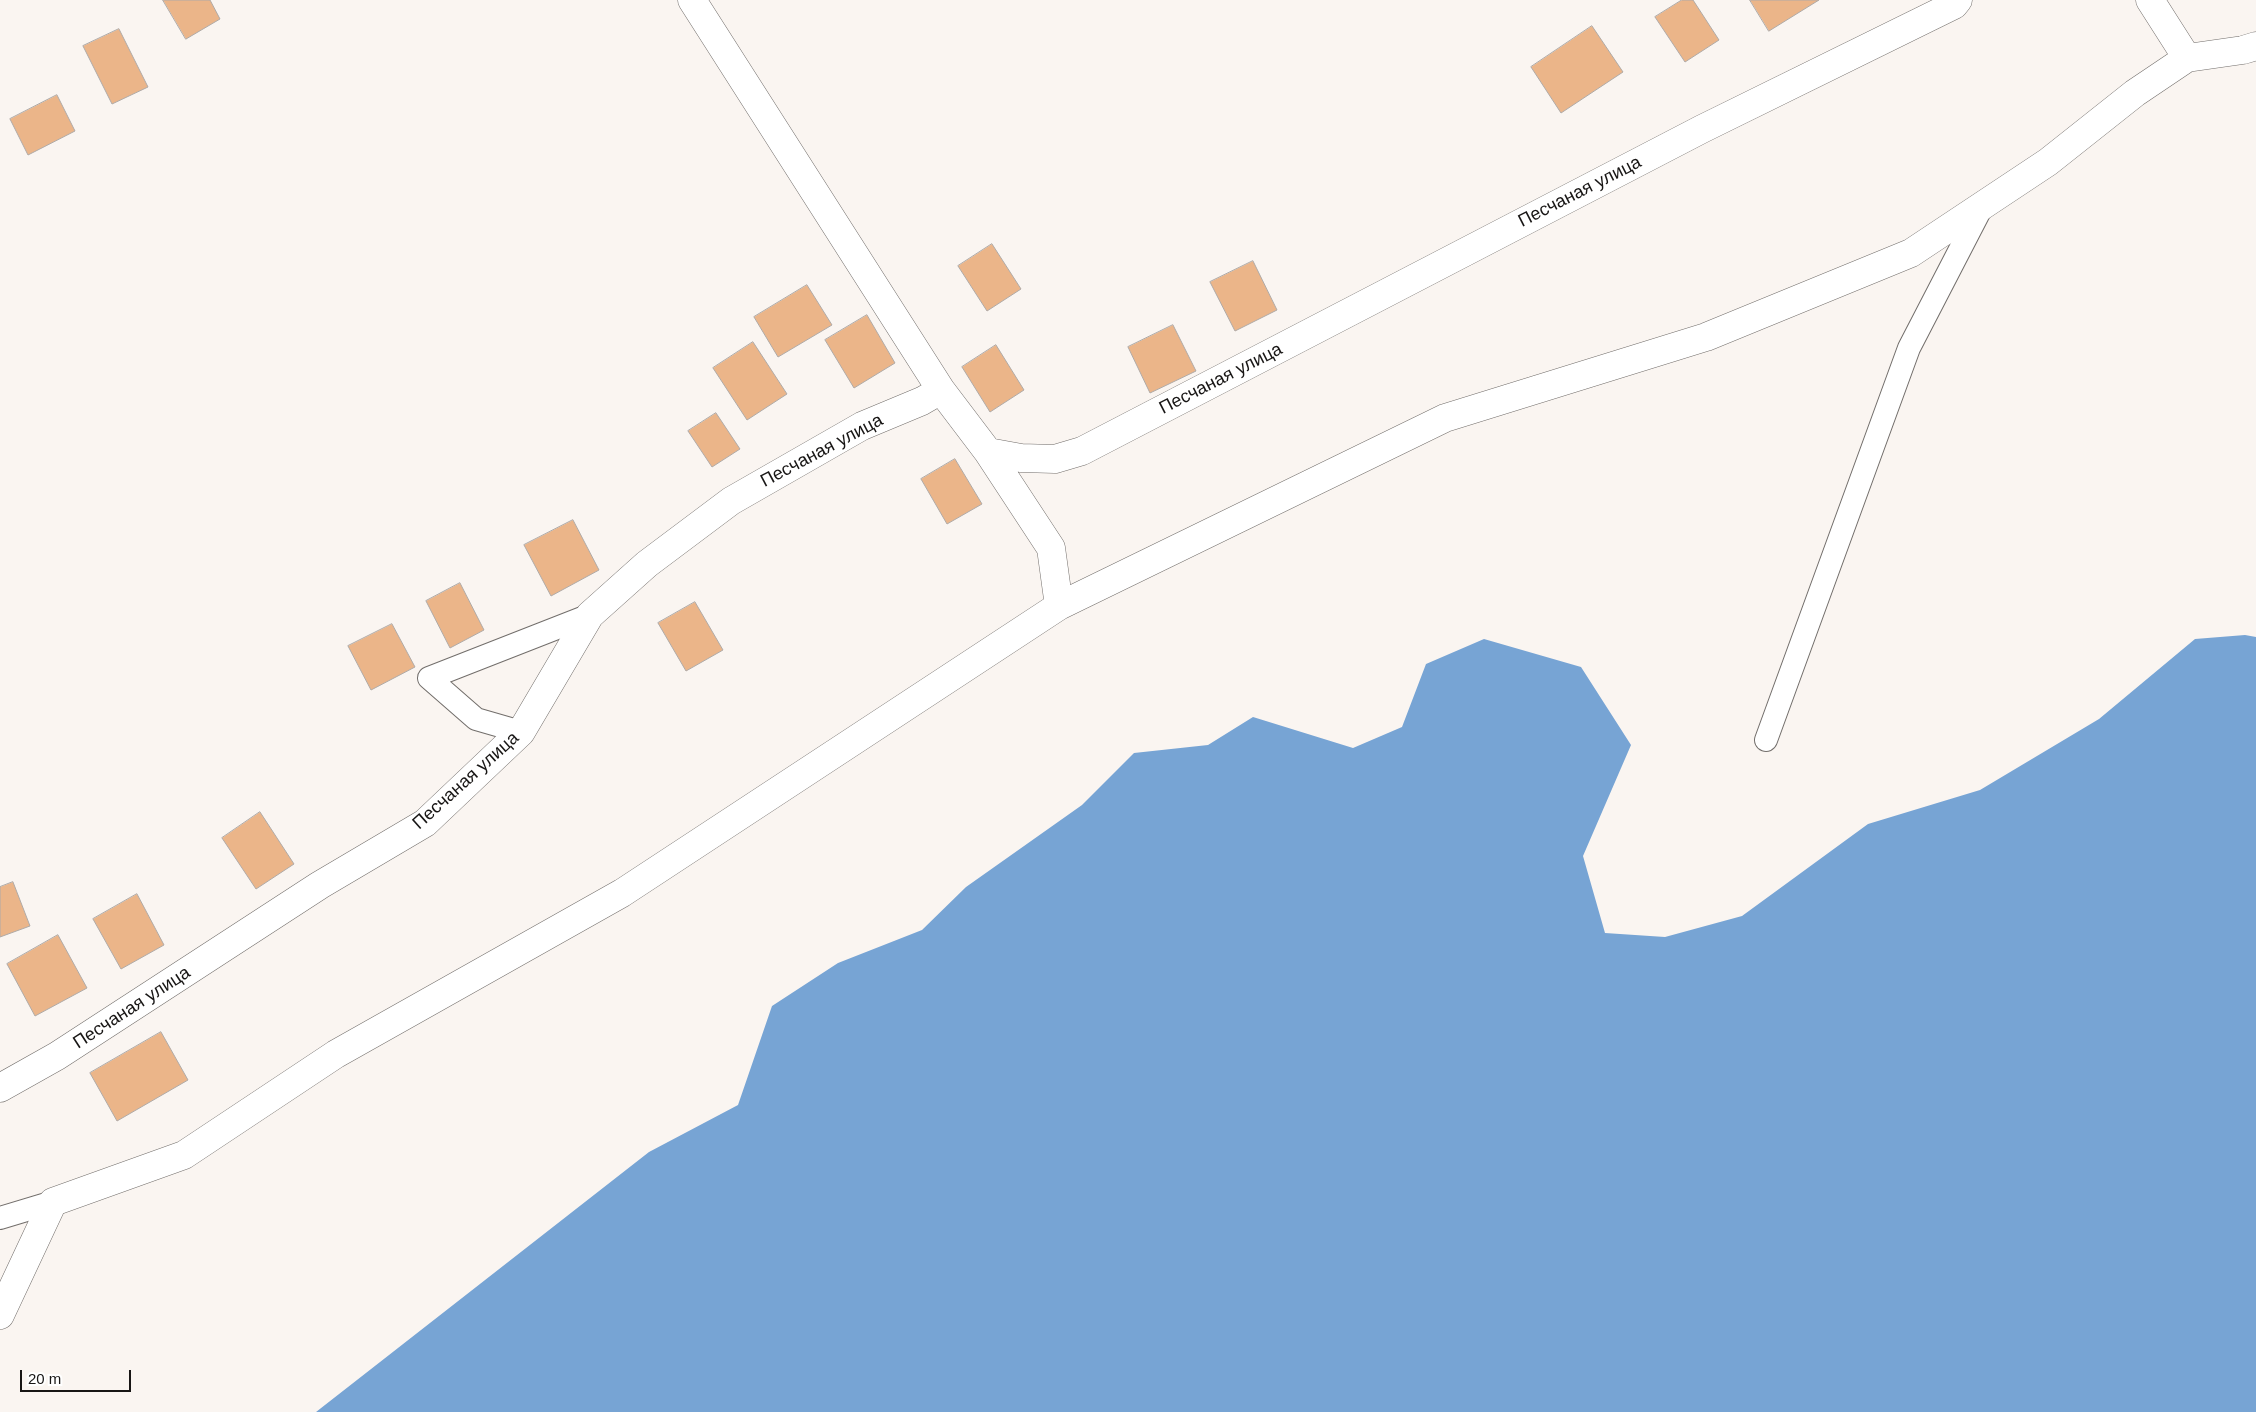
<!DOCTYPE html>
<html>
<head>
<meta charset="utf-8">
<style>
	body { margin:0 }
	#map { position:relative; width:2256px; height:1412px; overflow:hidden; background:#faf5f1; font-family:Helvetica,sans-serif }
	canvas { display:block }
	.scale { position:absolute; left:20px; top:1370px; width:111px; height:22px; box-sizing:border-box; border:2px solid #181615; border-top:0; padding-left:6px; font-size:15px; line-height:18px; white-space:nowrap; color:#181615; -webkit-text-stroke:4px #fff; paint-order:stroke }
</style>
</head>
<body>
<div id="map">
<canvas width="2256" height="1412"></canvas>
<div class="scale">20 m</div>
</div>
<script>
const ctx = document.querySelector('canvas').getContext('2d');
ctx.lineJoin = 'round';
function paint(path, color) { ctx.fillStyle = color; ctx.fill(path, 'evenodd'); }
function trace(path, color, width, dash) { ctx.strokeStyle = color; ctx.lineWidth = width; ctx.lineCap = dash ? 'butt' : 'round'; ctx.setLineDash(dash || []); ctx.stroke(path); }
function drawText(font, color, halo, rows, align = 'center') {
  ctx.font = font + ' Helvetica,sans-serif'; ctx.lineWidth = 4; ctx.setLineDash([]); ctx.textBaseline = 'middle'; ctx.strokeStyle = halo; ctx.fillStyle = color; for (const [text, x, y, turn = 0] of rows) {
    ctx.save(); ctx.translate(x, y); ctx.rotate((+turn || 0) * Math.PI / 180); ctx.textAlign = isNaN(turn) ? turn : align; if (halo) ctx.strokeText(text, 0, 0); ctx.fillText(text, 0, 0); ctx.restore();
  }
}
paint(new Path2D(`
	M2245,635L2256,637V1412H316L649,1152L738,1105L772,1006L838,963L922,930L966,887L1082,805L1134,753L1208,745L1253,717L1353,748L1402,727L1426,664L1484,639L1581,667L1631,745L1583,856L1605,933L1665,937L1742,916L1868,824L1980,790L2099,719L2195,639Z`), '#77a4d4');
const building = new Path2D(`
	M163,0H210L220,19L186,39Z
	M1682,0H1693L1719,40L1685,62L1655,17Z
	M1750,0H1819L1769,31Z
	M1592,26L1623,72L1561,113L1531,67Z
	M119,29L148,87L112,104L83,46Z
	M57,95L75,131L28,155L10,119Z
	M992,244L1021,289L987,311L958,266Z
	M1253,261L1277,310L1235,331L1210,282Z
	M807,285L832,325L778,357L754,317Z
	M867,315L895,363L854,388L825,340Z
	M1173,325L1196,371L1150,393L1128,347Z
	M753,342L787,394L747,420L713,368Z
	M996,345L1024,390L990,412L962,367Z
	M716,413L740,449L712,467L688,431Z
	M955,459L982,504L947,524L921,479Z
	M573,520L599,570L551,596L524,545Z
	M460,583L484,630L450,648L426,601Z
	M695,602L723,650L686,671L658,623Z
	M392,624L415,667L371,690L348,646Z
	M260,812L294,864L256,889L222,838Z
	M13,882L30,926L0,937V887Z
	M137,894L164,945L121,969L93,919Z
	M58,935L87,988L35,1016L7,964Z
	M161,1032L188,1080L117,1121L90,1073Z`);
paint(building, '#ebb589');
trace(building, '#afaaa7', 1);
const lane = new Path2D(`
	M521,732L476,719L429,678L590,615
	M1766,740L1909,348L1983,205
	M0,1218L53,1202`);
const street = new Path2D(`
	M692,0L941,390
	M2150,0L2187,58
	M988,452L1051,548L1059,606
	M0,1088L57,1056L320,885L425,823L521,732L590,615L647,564L731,501L862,426L922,401L941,390L988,452L1021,458L1055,459L1082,451L1702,129L1954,5L1958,0
	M0,1315L53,1202L184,1155L336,1054L622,893L1059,606L1445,418L1706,337L1911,253L2048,162L2135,93L2187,58L2243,50L2256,46`);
trace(lane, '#726e6b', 24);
trace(street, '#726e6b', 29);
trace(lane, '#fff', 22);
trace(street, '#fff', 28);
drawText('18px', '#181615', '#fff', [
	["Песчаная улица",1580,192,-27],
	["Песчаная улица",1221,379,-27],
	["Песчаная улица",822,451,-28],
	["Песчаная улица",466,781,-42],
	["Песчаная улица",132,1008,-33]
]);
</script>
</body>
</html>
